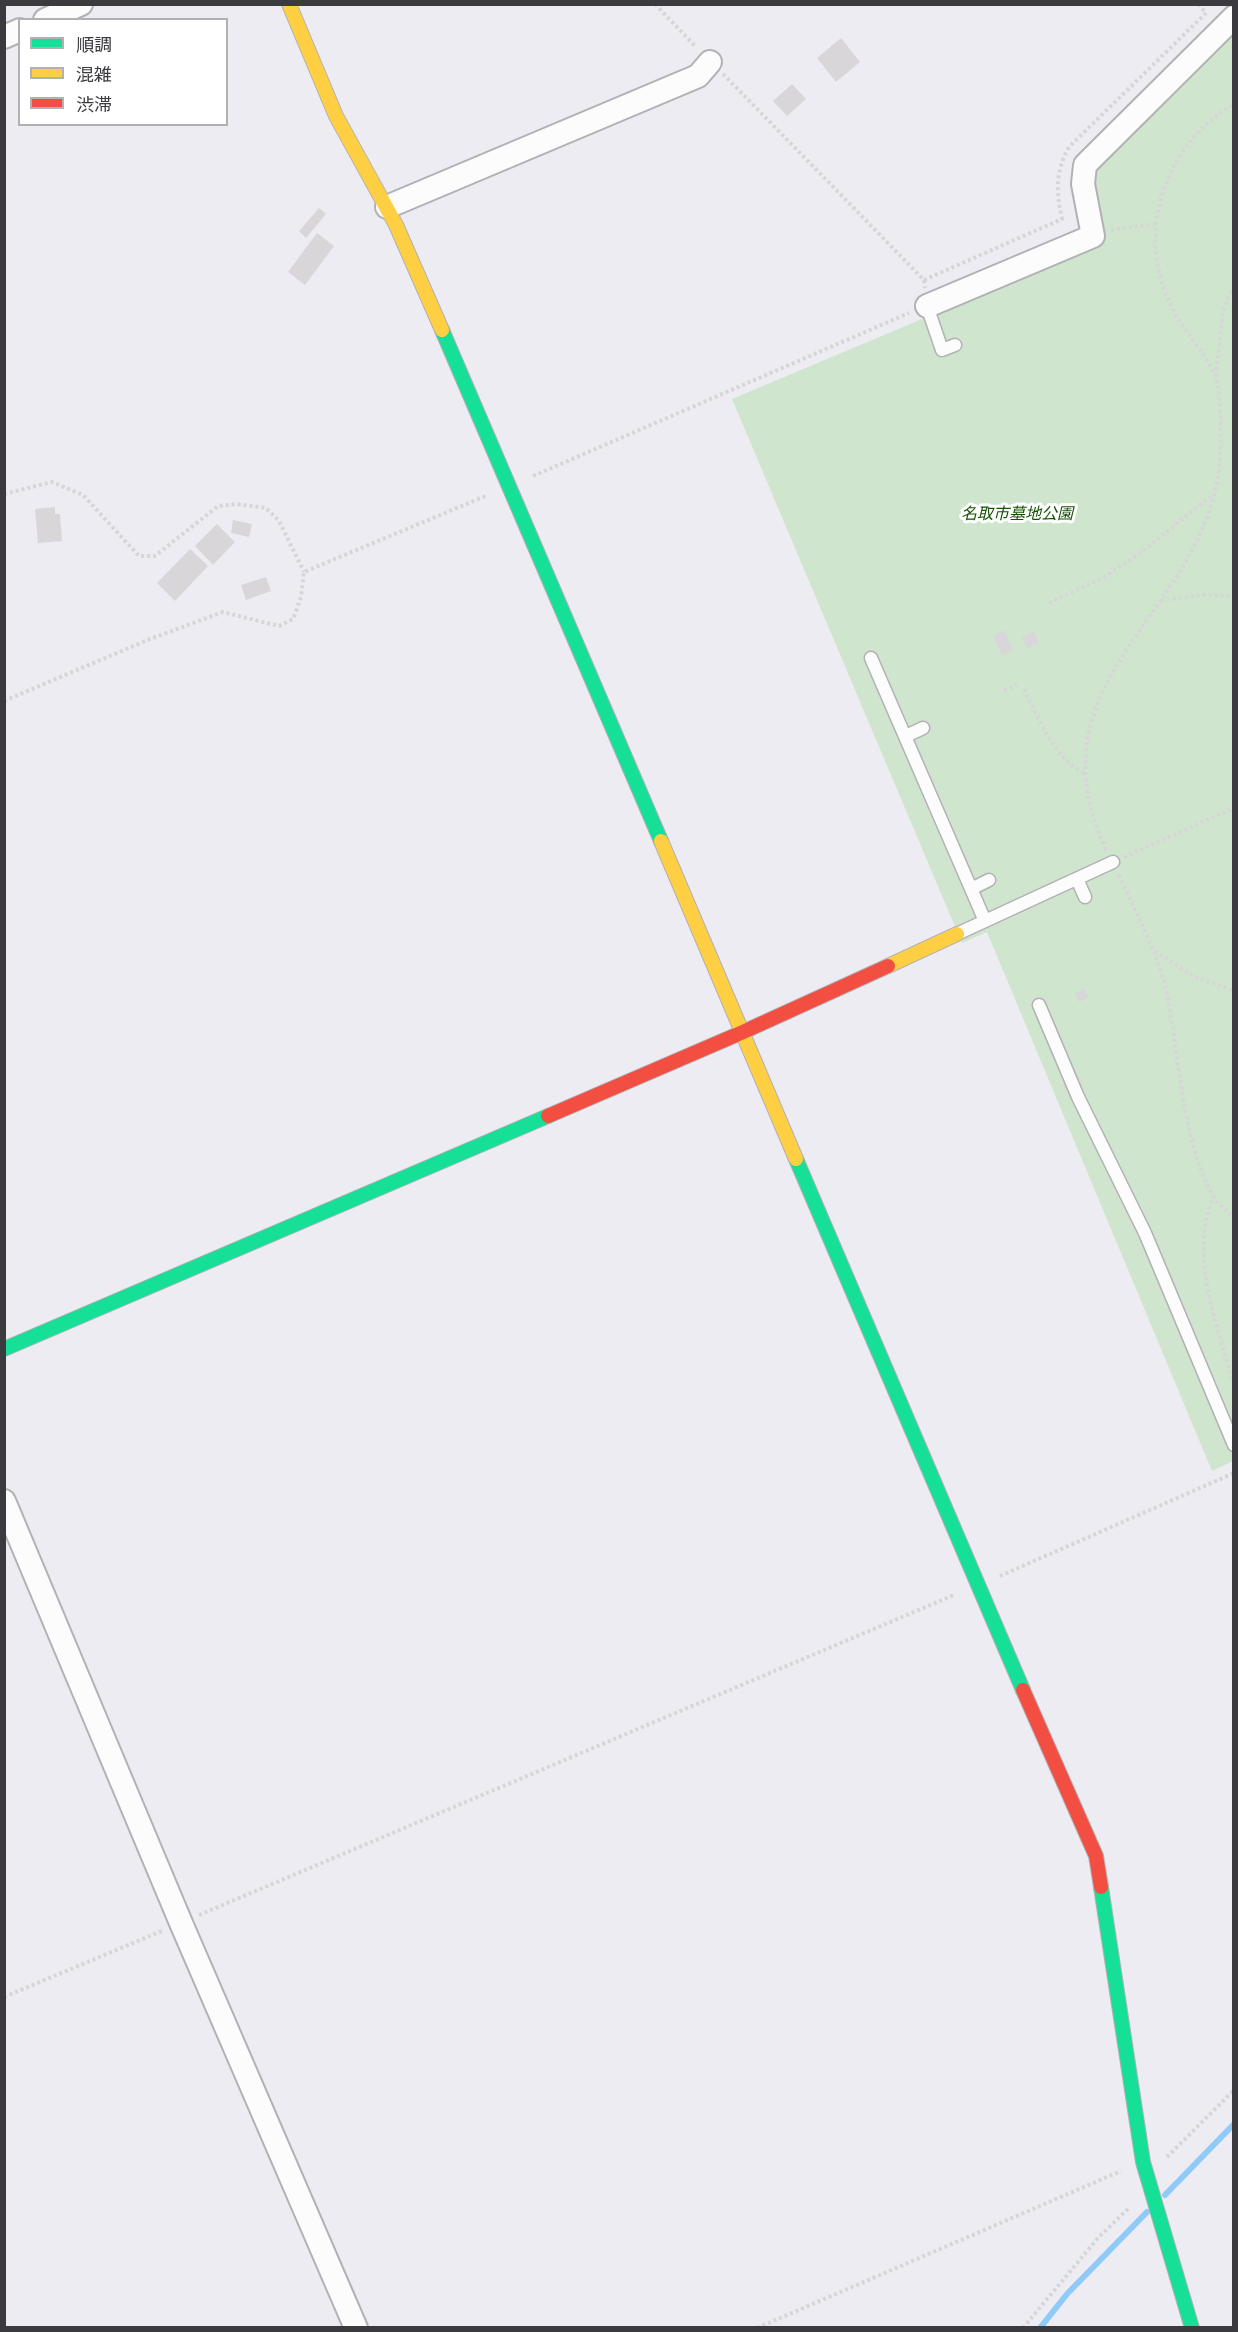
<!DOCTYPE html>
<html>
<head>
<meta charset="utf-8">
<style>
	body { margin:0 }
	#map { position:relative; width:1238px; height:2332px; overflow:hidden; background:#edecf2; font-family:"PT Serif","Noto Sans JP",serif }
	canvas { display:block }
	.frame { position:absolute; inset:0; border:6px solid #3b3a3e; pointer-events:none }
	.legend { position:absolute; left:18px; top:18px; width:210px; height:108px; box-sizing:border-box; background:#fff; border:2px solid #b1b0b2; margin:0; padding:8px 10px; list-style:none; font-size:18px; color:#3b3a3e }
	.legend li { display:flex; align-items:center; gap:12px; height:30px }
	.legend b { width:30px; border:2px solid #b1b0b2 }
</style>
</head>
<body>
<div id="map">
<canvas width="1238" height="2332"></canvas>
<div class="frame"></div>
<ul class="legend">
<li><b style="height:8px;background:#16e098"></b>順調</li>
<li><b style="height:8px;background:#ffcf43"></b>混雑</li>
<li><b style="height:8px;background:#f24e42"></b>渋滞</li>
</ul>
</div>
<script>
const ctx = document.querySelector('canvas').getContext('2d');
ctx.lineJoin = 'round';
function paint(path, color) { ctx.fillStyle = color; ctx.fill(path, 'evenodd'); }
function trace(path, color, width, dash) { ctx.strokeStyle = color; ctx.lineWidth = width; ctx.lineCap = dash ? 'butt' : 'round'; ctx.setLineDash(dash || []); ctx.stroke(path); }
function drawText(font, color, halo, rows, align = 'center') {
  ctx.font = font + ' "PT Serif","Noto Sans JP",serif'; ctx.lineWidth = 6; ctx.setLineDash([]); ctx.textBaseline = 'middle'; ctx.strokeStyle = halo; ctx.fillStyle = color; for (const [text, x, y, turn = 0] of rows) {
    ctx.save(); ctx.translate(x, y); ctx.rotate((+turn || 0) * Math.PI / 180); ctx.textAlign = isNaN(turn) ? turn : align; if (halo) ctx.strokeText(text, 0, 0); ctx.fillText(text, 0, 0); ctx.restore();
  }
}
paint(new Path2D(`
	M1233,28V1461L1212,1471L987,932L962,943L732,399L1093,247L1092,172Z`), '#cfe5cd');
trace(new Path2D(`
	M1165,2195L1234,2124
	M1040,2328L1067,2294L1147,2212`), '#8fcaf8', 6);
paint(new Path2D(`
	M841,38L860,62L836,82L817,58Z
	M792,84L806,99L787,116L773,101Z
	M319,208L326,214L306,238L299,231Z
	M317,233L334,246L305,285L288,272Z
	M55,507V514H60L62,541L38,543L35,509Z
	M233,520L252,524L249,537L231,533Z
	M217,524L235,542L213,565L195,546Z
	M190,549L208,566L175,601L157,583Z
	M266,577L271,591L246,600L241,585Z
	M1004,630L1013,650L1002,655L993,635Z
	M1034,632L1039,643L1027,648L1022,637Z
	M1084,989L1088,998L1079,1002L1075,993Z`), '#d8d6d8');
const lane = new Path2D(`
	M927,306L942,350L955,345
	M871,658L985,921
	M906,736L923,728
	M1077,879L1085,897
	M971,889L989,880
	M959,933L1113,862
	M1039,1005L1078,1097L1145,1233L1234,1445`);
const street = new Path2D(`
	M45,20L81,4
	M4,37L20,30
	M387,207L698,76L710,62
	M927,306L1093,236L1083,184L1085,165L1234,17
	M4,1501L181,1923L356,2328`);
const fast = new Path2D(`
	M442,330L661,841
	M796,1159L1023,1690
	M4,1349L548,1116
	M1101,1887L1143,2162L1192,2328`);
const slow = new Path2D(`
	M289,4L336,116L396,225L442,330
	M661,841L796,1159
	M888,966L957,934`);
const jam = new Path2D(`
	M548,1116L743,1032L888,966
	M1023,1690L1096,1856L1101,1887`);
trace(lane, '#b2b1b5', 15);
trace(street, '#b2b1b5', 26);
trace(fast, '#b2b1b5', 16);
trace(slow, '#b2b1b5', 16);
trace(jam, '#b2b1b5', 16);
trace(new Path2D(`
	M655,4L696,47
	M1198,4L1206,13
	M723,74L924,280L925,288
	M1111,230L1155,224
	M924,280L1062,219C1056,191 1055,172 1069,147L1206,13
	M1216,376L1223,311L1234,285
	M533,476L909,313
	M4,494L52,482L83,495L139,556H155L218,506L237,504L266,508L279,521L304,572
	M1161,600L1205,595L1234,596
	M1049,603L1106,576L1143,551L1213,494
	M1024,689C1040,721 1053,758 1086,774
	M1004,690L1017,685
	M4,701L150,639L223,612L279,626L293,619L301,597L304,572L488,495
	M1106,850C1028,682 1194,620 1218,477C1221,455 1223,398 1216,377C1211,361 1184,330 1174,312C1134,237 1161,147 1234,104
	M1124,857L1234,808
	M1119,875C1136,913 1156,949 1166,989C1179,1044 1183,1187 1234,1217
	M1155,951L1195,977L1234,991
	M1214,1195C1188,1253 1217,1326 1234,1384
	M1000,1576L1234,1473
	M199,1915L954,1595
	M4,1997L164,1930
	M1167,2157L1234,2090
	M757,2328L1121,2171
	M1023,2328L1098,2238L1130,2207`), '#d6d6d8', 4, [3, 3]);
trace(lane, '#fcfcfd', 12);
trace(street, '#fcfcfd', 22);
trace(fast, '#16e098', 14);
trace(slow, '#ffcf43', 14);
trace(jam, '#f24e42', 14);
drawText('italic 16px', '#155304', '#fff', [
	["名取市墓地公園",1017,514]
]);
</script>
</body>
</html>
